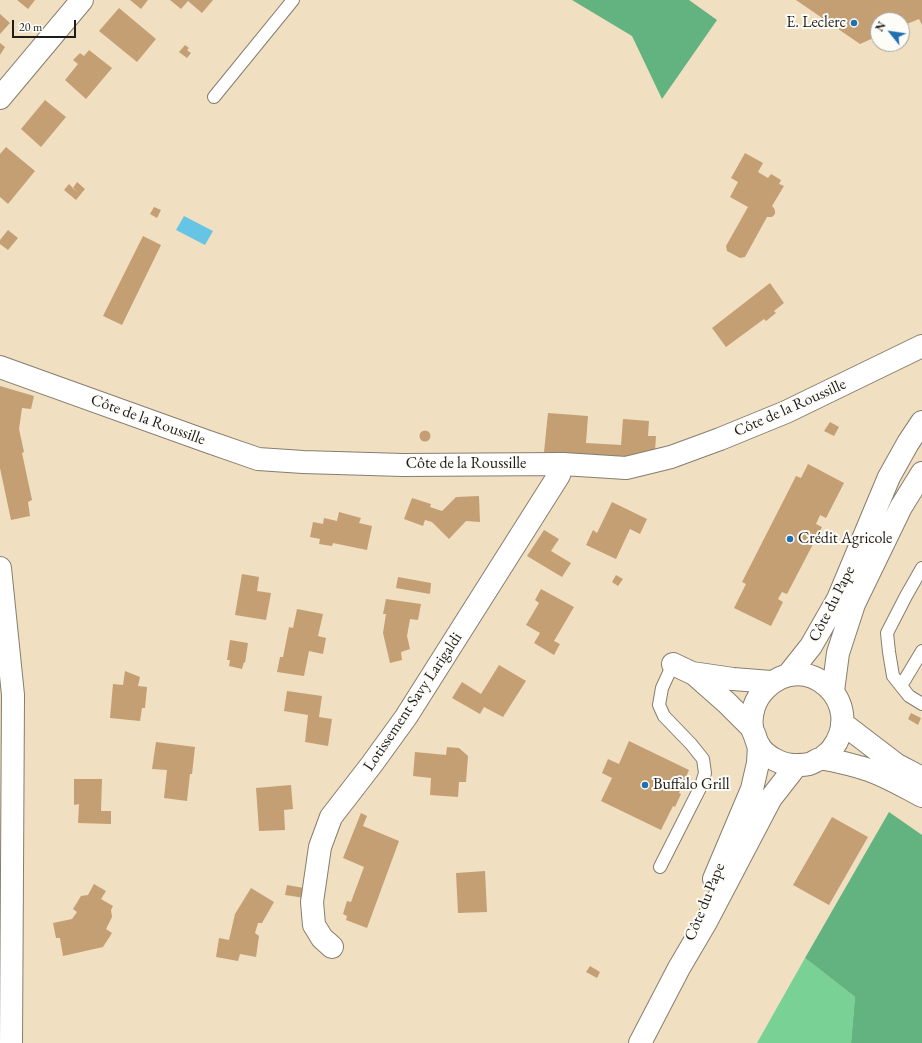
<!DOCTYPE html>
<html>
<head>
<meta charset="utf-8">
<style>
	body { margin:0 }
	#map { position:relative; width:922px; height:1043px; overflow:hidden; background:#f1dfc1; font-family:"EB Garamond",serif }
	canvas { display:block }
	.north { position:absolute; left:870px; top:12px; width:40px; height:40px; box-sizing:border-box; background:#fdfcf7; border:1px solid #a3a29f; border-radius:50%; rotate:300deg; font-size:11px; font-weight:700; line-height:16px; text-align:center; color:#1c1c1c }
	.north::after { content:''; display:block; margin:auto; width:14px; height:18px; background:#1f6fb2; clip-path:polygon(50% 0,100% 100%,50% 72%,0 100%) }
	.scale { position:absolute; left:12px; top:20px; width:64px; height:18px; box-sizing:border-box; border:2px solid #1c1c1c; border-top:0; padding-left:5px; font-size:12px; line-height:14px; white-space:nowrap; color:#1c1c1c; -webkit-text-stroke:3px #fdfcf7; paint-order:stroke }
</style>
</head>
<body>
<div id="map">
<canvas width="922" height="1043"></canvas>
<div class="north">N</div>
<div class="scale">20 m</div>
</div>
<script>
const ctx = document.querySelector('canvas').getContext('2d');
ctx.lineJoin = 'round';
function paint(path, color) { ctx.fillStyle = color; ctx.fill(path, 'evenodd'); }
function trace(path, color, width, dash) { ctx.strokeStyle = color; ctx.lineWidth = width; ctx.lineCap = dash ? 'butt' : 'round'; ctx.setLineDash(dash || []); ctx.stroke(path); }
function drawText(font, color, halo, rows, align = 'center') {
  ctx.font = font + ' "EB Garamond",serif'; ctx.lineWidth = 4; ctx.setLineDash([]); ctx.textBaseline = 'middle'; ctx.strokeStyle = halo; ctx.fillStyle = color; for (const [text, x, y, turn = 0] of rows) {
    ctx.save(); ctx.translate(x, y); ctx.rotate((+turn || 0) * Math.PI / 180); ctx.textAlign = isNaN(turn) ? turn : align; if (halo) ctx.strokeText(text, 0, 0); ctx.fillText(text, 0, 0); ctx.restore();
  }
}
paint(new Path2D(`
	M805,958L855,997L851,1043H757Z`), '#79d196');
paint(new Path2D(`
	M572,0H689L717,20L662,99L632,36Z
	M889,812L922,835V1043H851L855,997L805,958Z`), '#62b37f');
paint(new Path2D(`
	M184,216L213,231L205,245L176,230Z`), '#66c5e5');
paint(new Path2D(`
	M17,0H35L28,9Z
	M130,0H148L141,9Z
	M170,0H213L202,13L188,1L181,9Z
	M796,0H922V25L919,19L902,26V20H878V36L860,44Z
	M119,8L156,39L137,62L99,31Z
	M0,14L10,23L0,34Z
	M0,43L5,47L0,55Z
	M185,45L189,48L187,50L191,53L187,58L179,52Z
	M89,50L112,68L86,99L65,80L78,64L73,60L80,53L84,56Z
	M45,100L66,117L41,147L21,129Z
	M6,147L35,171L8,204L0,197V154Z
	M745,153L763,163L758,172L768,178L771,174L781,180L779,184L784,186L772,206L774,208L775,211V214L772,217H767L745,257L740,258L727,251L726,246L748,207L730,197L738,182L731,178Z
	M77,182L85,189L76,200L64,190L69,184L73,188H72L78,192L73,188Z
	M154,207L161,210L157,218L150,214Z
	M8,230L18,238L8,250L0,244V240Z
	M143,236L161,245L122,325L103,316Z
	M770,283L784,303L774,311L776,313L766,321L764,319L726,347L712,328Z
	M0,386L34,396L31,409L22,408L19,429L24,452L22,453L32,500L28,502L30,516L11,520L0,468Z
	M548,413L588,416L586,443L621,445L623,419L649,421L648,436H656L655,451H646V457L619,459L544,452Z
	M830,422L839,427L834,436L824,431Z
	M419.5 436a5.5 5.5 0 1 1 11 0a5.5 5.5 0 1 1-11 0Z
	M808,464L844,483L826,518L820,515L816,524L822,527L787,594L782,592L778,599L783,602L771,626L734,608L746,584L742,582L796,476L801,478Z
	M479,496L480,522L466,521L449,539L432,522L425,520L423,526L404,519L412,498L431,504L430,507L442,511L456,497Z
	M612,502L647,519L640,534L630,529L616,559L586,545L593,530L597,533Z
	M339,512L361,518L359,523L372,526L367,550L333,543L332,546L319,544L320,539L310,537L313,522L323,524L324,518L337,521Z
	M544,530L559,539L551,551L571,563L562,577L527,556Z
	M242,574L259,577L257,591L271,593L266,620L235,615Z
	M616,575L623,579L618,586L612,582Z
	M398,577L431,583L430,594L396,588Z
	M541,589L574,607L554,641L560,644L554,655L534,643L540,633L526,625L539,603L535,600Z
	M386,599L421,604L418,620L410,619L407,636L410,649L401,652L402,660L390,663L383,633L386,614H383Z
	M297,609L323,614L318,636L326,638L323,654L309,651L304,676L277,672L280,657H283L289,627L293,628Z
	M230,640L248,643L245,663L244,662L242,669L229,666L230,660H227Z
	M499,665L526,681L503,717L484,707L480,714L452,698L462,682L481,694Z
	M125,671L140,677L138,686L147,687L145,708H142L140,721L110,718L113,684L123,685Z
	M287,691L322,696L319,717L332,719L328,746L305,742L308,715L284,711Z
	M911,713L921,718L918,725L908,719Z
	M629,741L689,770L679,793L681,794L675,807L673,806L661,830L601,801L612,778L602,773L608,759L619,764Z
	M156,742L195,747L192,774H190L187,801L164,798L167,770L152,769Z
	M447,747L459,748L468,756L466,782H459L458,797L430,795L431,778L413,776L415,752L446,755Z
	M74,779H102L101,811H111V824L78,823L79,804L74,805Z
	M291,785L293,809L284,810L285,830L259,831L256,788Z
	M361,813L367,816L363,826L399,841L367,928L346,920L347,916L343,914L347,901L351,902L364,867L343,858Z
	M832,817L868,837L829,905L793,885Z
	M485,871L487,912L458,913L456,873Z
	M94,884L106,891L101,899L113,906L111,910L112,917L106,929L112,933L103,947L63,956L60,938H56L53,923L72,919L77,912L73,909L81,896L88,895Z
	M287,885L304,888L305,898L285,895Z
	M251,888L274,902L262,923H258L255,933L259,936L256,957L240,954L238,961L216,957L219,938L229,940L235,914Z
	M590,966L600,972L597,978L586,972Z`), '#c49f74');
const lane = new Path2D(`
	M214,97L293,0
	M922,568L906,596L887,633L889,652L893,676L909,696L922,704
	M901,686L922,651
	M660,867L701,786L705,773L703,759L691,744L664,716L659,705L662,688L673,664`);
const street = new Path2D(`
	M0,98L82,0
	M0,568L13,695L11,1043
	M673,664L692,673L733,679L771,682
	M693,673L727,703L752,728
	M332,947L322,938L314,925L312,902L320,847L331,817L372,764L406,717L559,475L563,464`);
const secondary = new Path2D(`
	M0,367L206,441L258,459L303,462L403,465L563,464L626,468L671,457L720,439L786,412L922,346
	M788,675L811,646L838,599L889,477L908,443L922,422
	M833,691L838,653L854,604L901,507L922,473
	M842,723L897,765L922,778
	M821,759C824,756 829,753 832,749C867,703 806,647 765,689C755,699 750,714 752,728C752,730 754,733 755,736C756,739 757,742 758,745C766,757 783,766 797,765C801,765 805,765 809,764C813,763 816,760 820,759C825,758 852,765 859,767C880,772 903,786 922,796
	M714,879L752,789L758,763L759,745
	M640,1043L679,968L706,922L771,798L796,766`);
trace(lane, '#867e6e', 14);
trace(street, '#867e6e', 24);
trace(secondary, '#867e6e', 24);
trace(lane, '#fff', 12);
trace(street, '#fff', 22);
trace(secondary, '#fff', 22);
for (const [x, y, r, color] of [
	[854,23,4,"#1f6fb2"],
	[790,539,4,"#1f6fb2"],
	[645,785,4,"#1f6fb2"]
]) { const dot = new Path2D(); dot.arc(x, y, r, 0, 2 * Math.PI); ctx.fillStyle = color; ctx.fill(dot); trace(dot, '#fdfcf7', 1.5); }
drawText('16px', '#1c1c1c', '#fdfcf7', [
	["E. Leclerc",846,23,"right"],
	["Crédit Agricole",798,539],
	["Buffalo Grill",653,785]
], 'left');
drawText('16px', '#1c1c1c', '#fdfcf7', [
	["Côte de la Roussille",790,408,-24],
	["Côte de la Roussille",148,420,20],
	["Côte de la Roussille",466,464],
	["Côte du Pape",832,604,-63],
	["Lotissement Savy Larigaldi",413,702,-56],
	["Côte du Pape",705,902,-68]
]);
</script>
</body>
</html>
